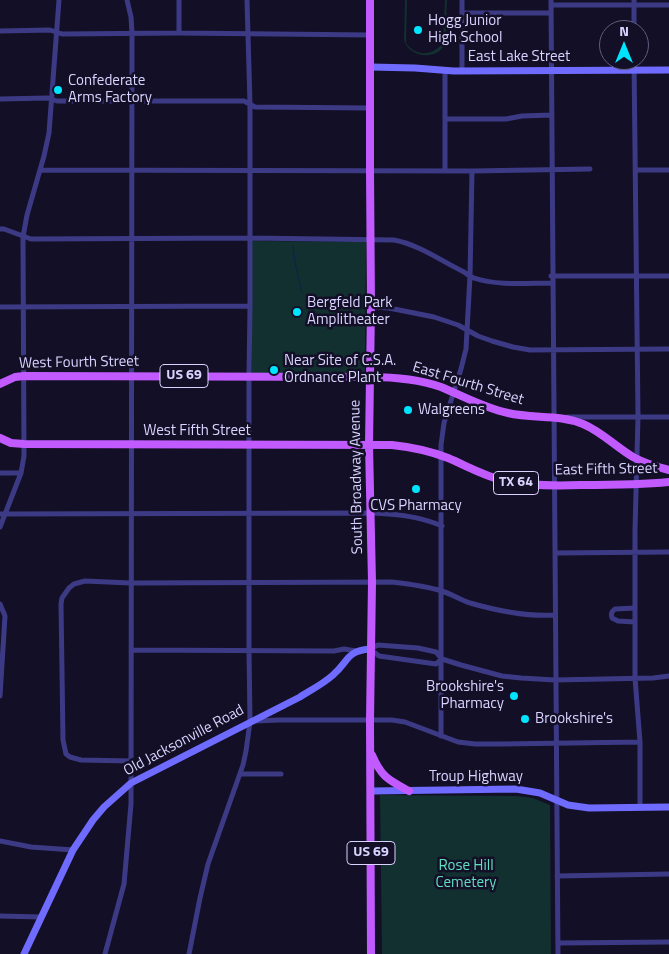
<!DOCTYPE html>
<html>
<head>
<meta charset="utf-8">
<style>
	body { margin:0 }
	#map { position:relative; width:669px; height:954px; overflow:hidden; background:#130f26; font-family:"Titillium Web",sans-serif }
	canvas { display:block }
	.north { position:absolute; left:599px; top:20px; width:50px; height:50px; box-sizing:border-box; background:#130f26; border:1px solid #625e7d; border-radius:50%; rotate:0deg; font-size:14px; font-weight:700; line-height:20px; text-align:center; color:#d9d4ff }
	.north::after { content:''; display:block; margin:auto; width:18px; height:22px; background:#00e5ff; clip-path:polygon(50% 0,100% 100%,50% 72%,0 100%) }
</style>
</head>
<body>
<div id="map">
<canvas width="669" height="954"></canvas>
<div class="north">N</div>
</div>
<script>
const ctx = document.querySelector('canvas').getContext('2d');
ctx.lineJoin = 'round';
function paint(path, color) { ctx.fillStyle = color; ctx.fill(path, 'evenodd'); }
function trace(path, color, width, dash) { ctx.strokeStyle = color; ctx.lineWidth = width; ctx.lineCap = dash ? 'butt' : 'round'; ctx.setLineDash(dash || []); ctx.stroke(path); }
function drawText(font, color, halo, rows, align = 'center') {
  ctx.font = font + ' "Titillium Web",sans-serif'; ctx.lineWidth = 5; ctx.setLineDash([]); ctx.textBaseline = 'middle'; ctx.strokeStyle = halo; ctx.fillStyle = color; for (const [text, x, y, turn = 0] of rows) {
    ctx.save(); ctx.translate(x, y); ctx.rotate((+turn || 0) * Math.PI / 180); ctx.textAlign = isNaN(turn) ? turn : align; if (halo) ctx.strokeText(text, 0, 0); ctx.fillText(text, 0, 0); ctx.restore();
  }
}
paint(new Path2D(`
	M405,0H407L406,43C416,57 433,56 443,43L445,0H447C446,9 447,37 445,44C437,61 409,58 404,40Z
	M252,241L366,242L365,373H252Z
	M380,795L517,796L533,798L550,805L551,954H382Z`), '#12302f');
trace(new Path2D(`
	M293,246L295,262L302,293`), '#0c2248', 1);
trace(new Path2D(`
	M179,0V33
	M551,0C552,318 554,636 558,954
	M551,5H669
	M462,13H551
	M634,30V0
	M0,31L50,30L62,34L179,33L370,35
	M634,60L638,417L635,530V678L640,742V808
	M462,71V0
	M0,99L48,98L57,101H244L255,107L370,108
	M445,119H506L522,116L552,115
	M40,170L472,171L590,169
	M445,170V71
	M636,170H669
	M0,229H4L31,239L250,238L394,240C420,245 441,261 464,272C467,274 470,277 474,278C497,286 528,283 552,283
	M551,276H669
	M0,307L250,306
	M371,307L389,308L434,317L458,325L478,336L492,341L513,347L530,350L669,349
	M567,417H669
	M0,473H21
	M0,514L371,513C395,514 419,516 442,526
	M0,527L21,473L24,456L23,237L27,215L44,156L49,133L59,0
	M555,553L669,552
	M0,604L5,616L0,696
	M635,608L615,609C611,612 611,614 612,618L618,621L635,622
	M131,650L334,651L344,649L356,651
	M442,659L436,664L379,656L370,649L378,645L418,648L436,652L442,659L461,665L502,676L521,678L555,680L653,678L669,676
	M255,721L279,720H392L405,722L458,742L475,744H502L640,742
	M441,736V445L444,423L461,369L466,349L470,276L472,171
	M131,761L81,760L70,757L66,754L63,740L61,604L62,598L69,588L74,584L85,581L130,583L392,582C409,584 426,586 442,591C451,594 461,600 470,603C498,611 526,617 555,615
	M240,774H281
	M0,841L31,847L73,850
	M557,876L669,874
	M0,916L42,917
	M558,943L669,942
	M105,954L124,884L131,804L132,33L131,17L127,0
	M189,954L200,898L208,864L243,765L246,751L250,722L249,651V376L250,306V104L247,0`), '#3d3a85', 5);
trace(new Path2D(`
	M370,67L415,68L454,71L669,70
	M371,791L516,789L540,793L568,805L589,808L669,807
	M24,954L73,850L93,820L104,807L131,783L300,697C311,690 323,684 333,675C349,661 346,651 370,649`), '#6f6bff', 7);
trace(new Path2D(`
	M370,0V170L371,307L369,445L372,582L370,720L371,954
	M0,384L15,377L24,376L370,377C394,377 418,379 441,387C463,396 484,408 508,413C533,419 559,414 583,424C602,432 616,447 633,457C644,463 657,467 669,470
	M0,438L11,443L24,444L392,445C411,447 430,451 448,458C467,466 484,476 505,481C530,486 555,486 581,485C610,485 640,485 669,482
	M372,755C382,778 389,780 409,791`), '#c25bff', 8);
for (const [x, y, r, color] of [
	[418,30,5,"#00e5ff"],
	[58,90,5,"#00e5ff"],
	[297,312,5,"#00e5ff"],
	[274,370,5,"#00e5ff"],
	[408,410,5,"#00e5ff"],
	[416,489,5,"#00e5ff"],
	[514,696,5,"#00e5ff"],
	[525,719,5,"#00e5ff"]
]) { const dot = new Path2D(); dot.arc(x, y, r, 0, 2 * Math.PI); ctx.fillStyle = color; ctx.fill(dot); trace(dot, '#130f26', 2); }
for (const [x, y, w] of [
	[184,376,48],
	[516,483,45],
	[371,853,48]
]) { const box = new Path2D(); box.roundRect(x - w / 2, y - 11.5, w, 23, 4); ctx.fillStyle = '#130f26'; ctx.fill(box); trace(box, '#d9d4ff', 1); }
drawText('bold 14px', '#d9d4ff', null, [
	["US 69",184,376],
	["TX 64",516,483],
	["US 69",371,853]
]);
drawText('15px', '#d9d4ff', '#130f26', [
	["Hogg Junior",428,21],
	["High School",428,38],
	["Confederate",68,81],
	["Arms Factory",68,98],
	["Bergfeld Park",307,303],
	["Amplitheater",307,320],
	["Near Site of C.S.A.",284,361],
	["Ordnance Plant",284,378],
	["Walgreens",418,410],
	["CVS Pharmacy",416,506,"center"],
	["Brookshire's",504,687,"right"],
	["Pharmacy",504,704,"right"],
	["Brookshire's",535,719]
], 'left');
drawText('15px', '#d9d4ff', '#130f26', [
	["East Lake Street",519,57],
	["West Fourth Street",79,363,-1],
	["East Fourth Street",468,384,17],
	["West Fifth Street",197,431],
	["East Fifth Street",606,470,-1],
	["South Broadway Avenue",357,477,-91],
	["Old Jacksonville Road",184,741,-28],
	["Troup Highway",476,777]
]);
drawText('15px', '#5fe0c0', '#130f26', [
	["Rose Hill",466,866],
	["Cemetery",466,883]
]);
</script>
</body>
</html>
